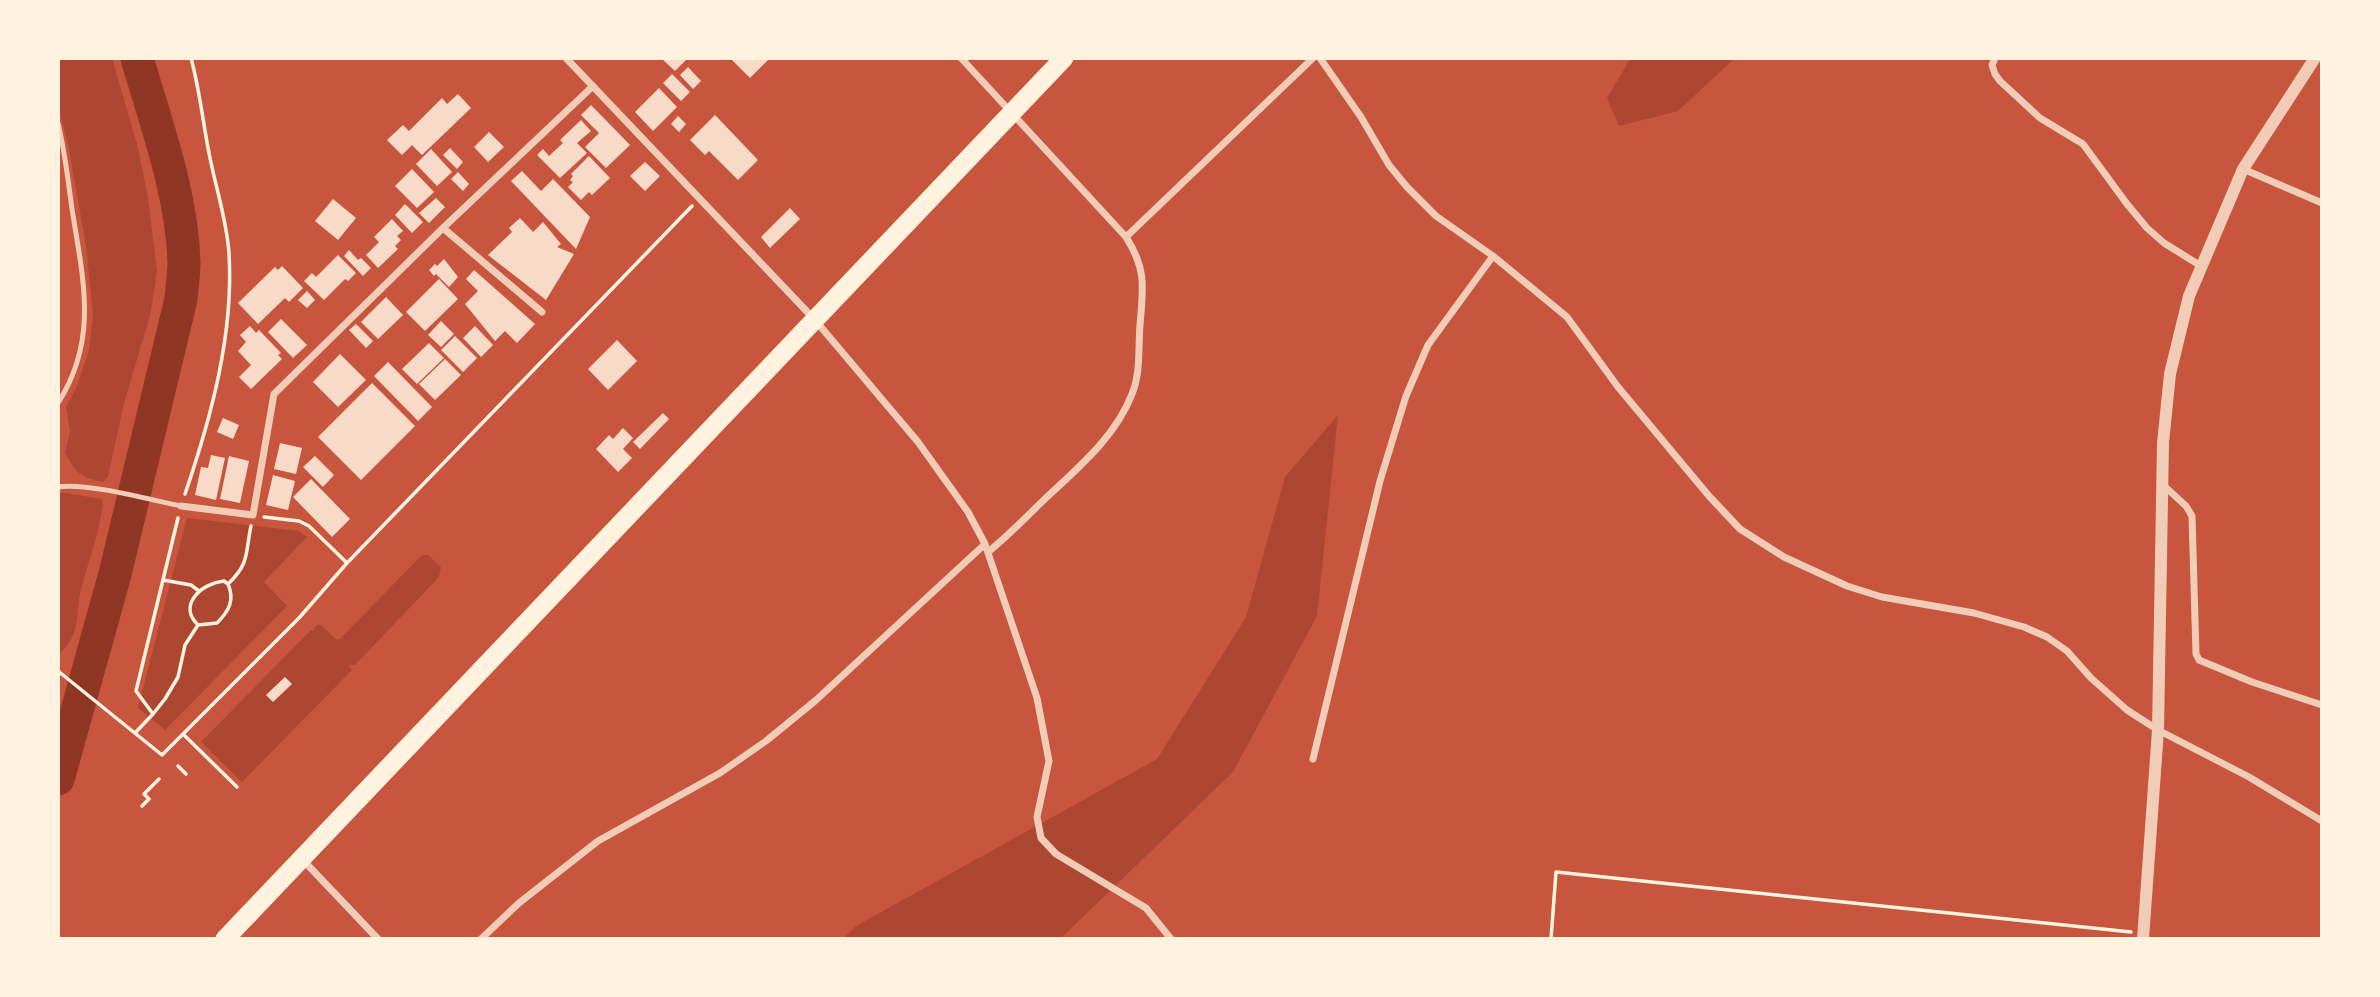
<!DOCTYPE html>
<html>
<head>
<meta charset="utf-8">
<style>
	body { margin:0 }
	#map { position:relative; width:2380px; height:997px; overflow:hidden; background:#c8553d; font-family:Bitter,serif }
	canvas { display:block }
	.frame { position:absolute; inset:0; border:60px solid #fff3e0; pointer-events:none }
</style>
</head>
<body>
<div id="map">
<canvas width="2380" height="997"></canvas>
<div class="frame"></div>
</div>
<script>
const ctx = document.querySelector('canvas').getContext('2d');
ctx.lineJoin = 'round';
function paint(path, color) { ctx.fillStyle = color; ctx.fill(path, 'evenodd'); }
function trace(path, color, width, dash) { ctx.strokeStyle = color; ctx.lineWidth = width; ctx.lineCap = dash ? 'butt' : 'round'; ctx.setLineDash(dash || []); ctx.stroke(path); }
paint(new Path2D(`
	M58,58H112L138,148L148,198L157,272L150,316L124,403L108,477L103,482C80,477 76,473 65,453L70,431L66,407L77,386L89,350L93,314L86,246L69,149L58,105Z
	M1631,58H1735L1678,111L1619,126L1607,98Z
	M1338,415L1317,616L1233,772L1060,939H843L856,926L1157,759L1246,617L1285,477Z
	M58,493H66L101,499L103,502C100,534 87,563 80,594C77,607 79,620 74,633C71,641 65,650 58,654Z
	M187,518L299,531L307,537L264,582L287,606L165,730L138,708Z
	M422,555H428L441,567L439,577L355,665H348L352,670L242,782L201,742L311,630L313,631L317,625H321L336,639H340Z`), '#ae4732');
trace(new Path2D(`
	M58,779L115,574L181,299C182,287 184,274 184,262C182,193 156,124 137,58`), '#8f3625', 33);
paint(new Path2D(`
	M661,58H688L675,71Z
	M730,58H770L750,78Z
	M688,67L701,81L693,89L680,75Z
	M672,74L690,92L681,101L663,83Z
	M659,88L677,107L653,131L635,112Z
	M458,94L471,108L422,155L412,145L402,155L387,140L403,125L409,131L442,98L447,104Z
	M591,105L630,145L606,168L585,147L599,133L581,115Z
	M715,115L758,160L738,180L709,151L705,155L690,140Z
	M678,116L686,124L679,132L671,124Z
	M581,120L591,131L577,143L587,153L560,178L537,155L543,149L549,156L563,143L560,140Z
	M489,132L504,147L488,162L474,147Z
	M450,148L463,162L457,169L443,155Z
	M431,149L452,172L437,186L416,164Z
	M589,156L610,178L592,195L589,192L581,200L568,187L573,182L570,180L573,176L571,174Z
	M645,162L660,176L645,191L630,176Z
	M412,169L434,192L417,208L395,186Z
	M522,171L541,191L553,179L590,217L576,249L511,181Z
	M458,172L469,184L463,191L451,179Z
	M436,198L445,207L429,223L419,213Z
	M333,199L356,218L338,240L315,221Z
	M405,204L423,222L412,233L395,215Z
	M790,208L800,219L770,248L761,237Z
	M520,218L533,232L543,222L561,244L557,247L574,254L546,300L488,255L512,232L509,228Z
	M392,219L403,231L397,236L401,240L395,246L398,249L378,268L366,255L379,242L374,237Z
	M349,250L358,260L361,258L371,268L363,276L344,256Z
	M338,255L356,273L348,281L345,279L324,300L304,281L312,273L316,277Z
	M444,259L458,277L449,287L436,274L434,276L429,270L435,264L437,266Z
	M282,266L303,288L289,302L285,298L258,324L238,303L275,267L278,270Z
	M474,270L535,324L517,343L505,331L495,341L465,304L478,291L466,279Z
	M439,279L458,299L425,331L406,312Z
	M307,291L315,300L307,308L298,300Z
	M386,297L403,315L378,339L361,322Z
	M281,319L307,345L293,358L268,332Z
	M441,321L454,334L441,347L428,335Z
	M356,324L373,341L366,348L349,330Z
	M250,326L256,333L259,330L281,353L278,355L282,359L251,389L239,377L251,365L238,351L246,342L240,335Z
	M475,326L493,345L481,357L463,338Z
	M455,336L477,358L463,372L441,350Z
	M617,340L637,361L608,390L588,369Z
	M429,343L444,358L417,384L402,369Z
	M340,354L366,380L338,407L313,382Z
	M445,359L461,375L435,400L419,384Z
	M388,362L432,407L418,421L374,376Z
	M372,383L415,426L361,480L318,437Z
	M663,413L669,419L640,449L633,442Z
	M223,418L239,425L233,439L217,432Z
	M623,428L633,438L623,449L632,458L618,472L596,449L609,435L613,439Z
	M280,443L302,448L296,474L274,469Z
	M211,455L225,458L216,500L195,495L201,467L208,468Z
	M229,456L249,461L240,503L220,499Z
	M315,456L334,475L323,487L303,467Z
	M273,475L295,481L288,510L266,505Z
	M311,479L350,519L332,537L293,497Z
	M285,677L292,684L273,702L266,695Z`), '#f7dbc8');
trace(new Path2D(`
	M185,494C211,418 234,334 229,253C227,222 216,188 210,158C203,124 200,91 191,58
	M264,517L299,521L309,526L347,563
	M163,580L191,585L199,591
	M228,584L224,581C202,583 177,605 198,625L217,623C229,611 235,600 228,584C250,563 245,554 251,526
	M58,671L162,755L299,618L347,563L692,206
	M153,714L165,699L178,677L185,645L198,625
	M135,733L153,714L136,691L178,518
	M183,734L237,787
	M178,766L186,774
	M142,806L149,799L144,794L159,779
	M1551,939L1556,872L2131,932`), '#fff3e0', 3.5);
trace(new Path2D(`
	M58,123C65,152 68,180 72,209C83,279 99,339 58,403
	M58,487C85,482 151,500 181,506`), '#f1ccb7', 5);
trace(new Path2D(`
	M566,58L815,320L918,442L968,512L985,544L1037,698L1049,761L1037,817L1041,838L1056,854L1146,908L1171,939
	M961,58L1126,237C1147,270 1143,288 1140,325C1138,348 1141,372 1132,394C1116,436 1079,467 1047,497C1028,515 1009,535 988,552
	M1320,58L1361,117L1389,165L1407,187L1436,216L1493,256L1567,317L1618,387L1709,496L1740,529L1784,557L1847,586L1882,597L1974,613L2024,627L2047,637L2067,651L2091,678L2127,710L2158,730L2249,777L2322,821
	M1995,58L1992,65L1995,74L2000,81L2040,118L2083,144L2127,204L2147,228L2164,243L2201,266
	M2243,169L2322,203
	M443,228L542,312
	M1126,237L1313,58
	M2162,484L2186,506L2192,516L2196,654L2199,660L2252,682L2322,705
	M181,506L253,515L274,394L443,228L593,86
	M1313,759L1380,481L1406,396L1428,345L1493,256
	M302,859L378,939
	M481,939L519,903L598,841L720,773L766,741L815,701L985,544`), '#f1ccb7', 7);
trace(new Path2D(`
	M2143,939L2158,730L2163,443L2170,374L2189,296L2243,169L2315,58`), '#f1ccb7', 12);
trace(new Path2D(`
	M225,939L1064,58`), '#fff3e0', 19);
</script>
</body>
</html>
